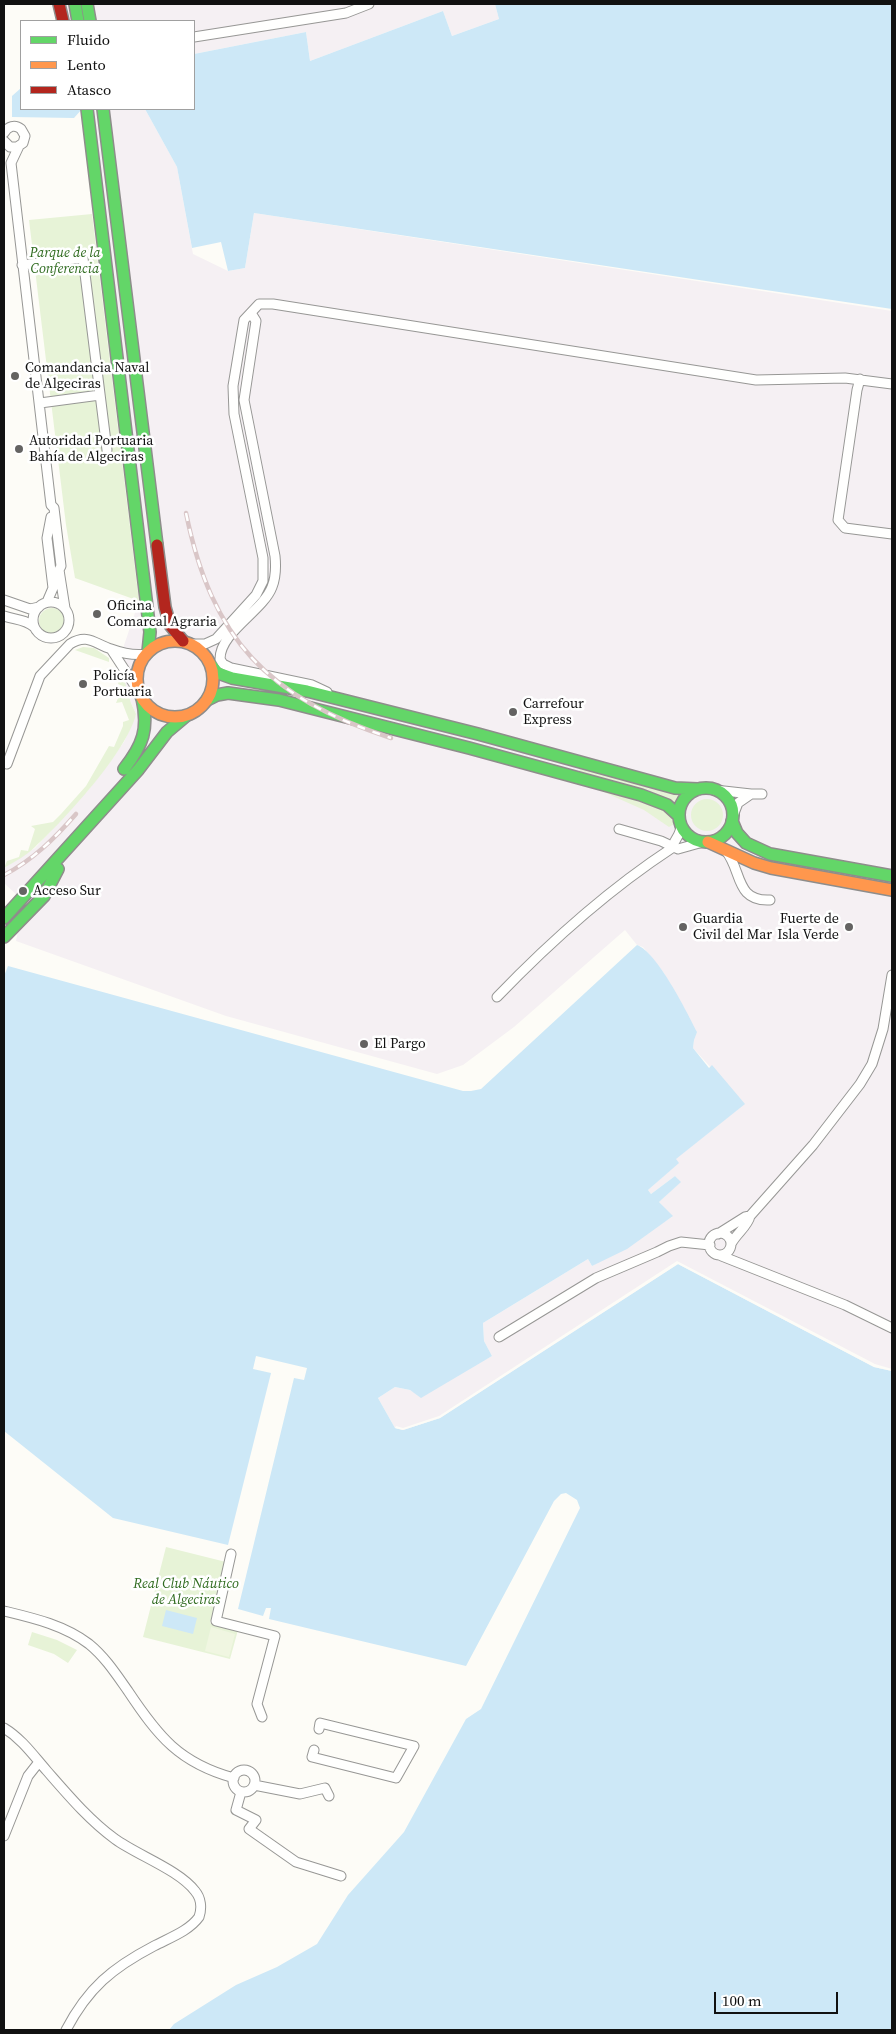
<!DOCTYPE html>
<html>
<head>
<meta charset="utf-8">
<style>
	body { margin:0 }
	#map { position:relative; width:896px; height:2034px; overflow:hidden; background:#fdfcf7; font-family:"Source Serif 4",serif }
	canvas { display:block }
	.frame { position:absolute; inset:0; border:5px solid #111; pointer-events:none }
	.legend { position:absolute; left:20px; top:20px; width:175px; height:90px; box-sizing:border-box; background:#fff; border:1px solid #a0a0a0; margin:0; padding:6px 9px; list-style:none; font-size:15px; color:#111 }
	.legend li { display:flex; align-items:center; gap:10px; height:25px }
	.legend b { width:25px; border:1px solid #a0a0a0 }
	.scale { position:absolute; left:714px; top:1992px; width:124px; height:22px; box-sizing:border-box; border:2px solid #111; border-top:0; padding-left:6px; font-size:15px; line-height:18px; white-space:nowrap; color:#111; -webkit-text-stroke:4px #fff; paint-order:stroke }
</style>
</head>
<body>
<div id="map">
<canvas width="896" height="2034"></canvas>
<div class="frame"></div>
<ul class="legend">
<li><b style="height:6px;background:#63d668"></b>Fluido</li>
<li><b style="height:6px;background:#ff974d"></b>Lento</li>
<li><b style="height:6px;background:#b3261e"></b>Atasco</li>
</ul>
<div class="scale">100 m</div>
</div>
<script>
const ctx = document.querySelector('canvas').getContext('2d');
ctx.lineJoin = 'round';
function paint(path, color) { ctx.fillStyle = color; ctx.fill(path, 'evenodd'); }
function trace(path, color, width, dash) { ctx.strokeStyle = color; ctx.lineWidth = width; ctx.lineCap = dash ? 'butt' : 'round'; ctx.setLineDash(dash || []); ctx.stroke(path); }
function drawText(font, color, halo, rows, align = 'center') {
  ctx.font = font + ' "Source Serif 4",serif'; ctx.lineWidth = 5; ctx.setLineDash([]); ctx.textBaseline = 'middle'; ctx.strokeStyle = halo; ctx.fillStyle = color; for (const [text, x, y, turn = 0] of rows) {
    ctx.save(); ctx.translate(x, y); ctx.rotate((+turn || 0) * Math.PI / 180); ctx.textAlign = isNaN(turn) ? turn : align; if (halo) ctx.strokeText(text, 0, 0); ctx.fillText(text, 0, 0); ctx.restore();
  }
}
paint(new Path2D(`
	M57,4H495L499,19L452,36L443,11L310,61L306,32L194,54V21H61Z
	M82,109H145L177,167L193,254L228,271L245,268L254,213L892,311V1371L874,1367L678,1264L440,1418L403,1430L395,1428L378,1398L395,1387L410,1390L417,1394L492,1356L484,1341L483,1323L588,1259L592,1266L672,1217L659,1202L680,1182L675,1176L651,1194L648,1190L678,1163L675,1159L744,1104L693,1048L694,1040L664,973L643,947L637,945L625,930L514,1027L463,1065L437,1074L226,1016L16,941L18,931L35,912L4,883V868L35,848L89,789L124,742L136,714L131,703L118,663L139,601Z`), '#f5f0f3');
paint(new Path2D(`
	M92,214L139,601L75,578L66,525L29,220Z
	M39 621a13 13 0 1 1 26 0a13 13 0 1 1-26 0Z
	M83,647L94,648L109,658V662L75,650Z
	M120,679H124L131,703L136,714C127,752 64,820 35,847C26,856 14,862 4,868L7,861L19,857L21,850L28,851L35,829L31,826L53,822L61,814L86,786L109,746L114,747L123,726V722L129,720L122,702L116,703L123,686L118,684Z
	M580,768L682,795L677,804L648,790L579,771Z
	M597,789L660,808L667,813L676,823L669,827L644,810Z
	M691 815a16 16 0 1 1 32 0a16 16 0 1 1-32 0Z
	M166,1547L226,1562L210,1623L238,1630L230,1659L143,1637Z
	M32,1632L57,1640L77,1650L68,1663L54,1654L28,1645Z`), '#e7f3d7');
paint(new Path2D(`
	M211,1627L235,1634L229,1657L205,1651Z`), '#f0f6e1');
paint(new Path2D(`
	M495,4H892V309L254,213L245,268L228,271L221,242L192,248L177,167L145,109H194V54L306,32L310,61L443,11L452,36L499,19Z
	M21,88V109H85H82L74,118L12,117V96Z
	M637,945C657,952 687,1012 697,1032L694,1040L693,1048L709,1068L712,1065L745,1104L676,1159L679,1163L648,1190L651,1194L675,1176L681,1182L659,1202L673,1216L627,1249L592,1266L588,1259L483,1323L484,1341L492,1356L421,1398L410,1390L395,1387L378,1398L395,1428L403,1430L440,1418L678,1264L874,1367L892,1371V2030H169L174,2024L236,1985L277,1967L317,1944L348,1895L404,1832L466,1719L481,1709L580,1508L577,1500L566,1493L561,1494L554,1501L466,1666L269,1619L271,1608H266L263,1616L238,1609L294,1378L304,1380L307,1368L256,1356L253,1369L271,1373L228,1545L113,1518L4,1431V976L8,966L463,1091H471L481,1089Z
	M166,1610L197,1618L193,1634L162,1626Z`), '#cde8f7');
paint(new Path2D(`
	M677,1261L875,1364L892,1369V1371L874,1367L678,1264L440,1418L403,1430L395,1428L396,1426L403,1428L439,1416Z`), '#fdfcf7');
const street = new Path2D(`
	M194,37L346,13L369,4
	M4,133C8,126 15,124 21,129L25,136L23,143L17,147H10L4,141
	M19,146L11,163L51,505L54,508L61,566L59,570L65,608
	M22,265L83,258L107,450
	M251,313L256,321L244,400L275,556C276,566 276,577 272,587C263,611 220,632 220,659L223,664L231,668L312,685L327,692
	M860,379L857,390L838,520L845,528L892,534
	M40,403L100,395
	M4,600L30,609L39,607
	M33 620a18 18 0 1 1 36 0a18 18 0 1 1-36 0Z
	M47,602L53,588L47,538L51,517
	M4,616C15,620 25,619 34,627
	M191,644H205L216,639L256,595L263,581V558L234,414L233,386L244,320L259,304H273L756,380L845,378L892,384
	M111,649L139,692
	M7,764L40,676L70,644C88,633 95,644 111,649C122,653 134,656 146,654
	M715,790L751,794L738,803L733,816
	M751,794H762
	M619,829L661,841L678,849L703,842
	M726,851C742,870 735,902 770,900
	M497,997C550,942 608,890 672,848C674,839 681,836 681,825
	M709 1244a11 11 0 1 1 22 0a11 11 0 1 1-22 0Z
	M718,1234L745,1217L750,1216
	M731,1244C736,1234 748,1226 750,1216L813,1145L860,1084L872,1064L883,1029L892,975
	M719,1255L845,1305L892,1328
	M499,1337L596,1278L657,1252L669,1246L681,1242L710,1245
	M231,1554L216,1621L275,1636L257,1704L262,1717
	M4,1611C33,1618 64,1625 89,1644C105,1657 116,1674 128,1691C158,1736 179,1763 234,1778
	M4,1728C22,1739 33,1755 47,1771C68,1795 89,1820 115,1839C137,1855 179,1870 195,1891C201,1898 202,1908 199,1917C189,1931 169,1938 154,1946C112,1968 88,1988 66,2030
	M314,1750L312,1757L396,1778L414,1746L320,1723L319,1729
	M233 1781a11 11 0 1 1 22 0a11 11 0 1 1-22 0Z
	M254,1785L300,1794L325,1788L329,1796
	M241,1792L236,1810L256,1820L249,1829L296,1862L341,1876
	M4,1836L28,1776L39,1762`);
const fast = new Path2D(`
	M75,4L78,21
	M87,4L90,21
	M87,109L150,632L148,652
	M103,109L157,545
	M211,665L218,673L232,678L307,691L478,734L675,788L698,789
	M207,700L217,695L228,693L279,700L469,748L641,795L667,805L679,816
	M124,769C143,745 149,729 142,698
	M679 815a27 27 0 1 1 54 0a27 27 0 1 1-54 0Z
	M732,821L737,833L746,843L770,854L892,876
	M4,918L138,770L167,732L186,716
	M4,937L44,896L58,869`);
const slow = new Path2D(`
	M137 679a38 38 0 1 1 76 0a38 38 0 1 1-76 0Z
	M708,842L754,863L771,868L892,890`);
const jam = new Path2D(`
	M59,4L63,21
	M157,545L165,607L170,625L183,641`);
trace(street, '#979795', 11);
trace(fast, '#8e8d8b', 14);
trace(slow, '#8e8d8b', 14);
trace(jam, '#8e8d8b', 14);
trace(street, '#fffffe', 9);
trace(fast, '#63d668', 11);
trace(slow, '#ff974d', 11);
trace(jam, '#b3261e', 11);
const rail = new Path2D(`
	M186,513C212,640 268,698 391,738
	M4,875C33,860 55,838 76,814`);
trace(rail, '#d9c6c7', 4.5);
trace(rail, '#fff', 2.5, [8]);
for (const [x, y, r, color] of [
	[15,376,5,"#646362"],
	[19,449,5,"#646362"],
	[97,614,5,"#646362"],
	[83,684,5,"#646362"],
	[513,712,5,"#646362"],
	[23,891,5,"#646362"],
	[683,927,5,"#646362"],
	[849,927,5,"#646362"],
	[364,1044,5,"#646362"]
]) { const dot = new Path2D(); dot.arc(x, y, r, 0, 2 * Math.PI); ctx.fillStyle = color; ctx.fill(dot); trace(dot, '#fff', 2); }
drawText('italic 14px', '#2f6b1f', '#fff', [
	["Parque de la",65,253],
	["Conferencia",65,269],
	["Real Club Náutico",186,1584],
	["de Algeciras",186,1600]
]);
drawText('14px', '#111', '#fff', [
	["Comandancia Naval",25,368],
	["de Algeciras",25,384],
	["Autoridad Portuaria",29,441],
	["Bahía de Algeciras",29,457],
	["Oficina",107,606],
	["Comarcal Agraria",107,622],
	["Policía",93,676],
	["Portuaria",93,692],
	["Carrefour",523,704],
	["Express",523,720],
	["Acceso Sur",33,891],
	["Guardia",693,919],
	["Civil del Mar",693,935],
	["Fuerte de",839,919,"right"],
	["Isla Verde",839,935,"right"],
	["El Pargo",374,1044]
], 'left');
</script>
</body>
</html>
